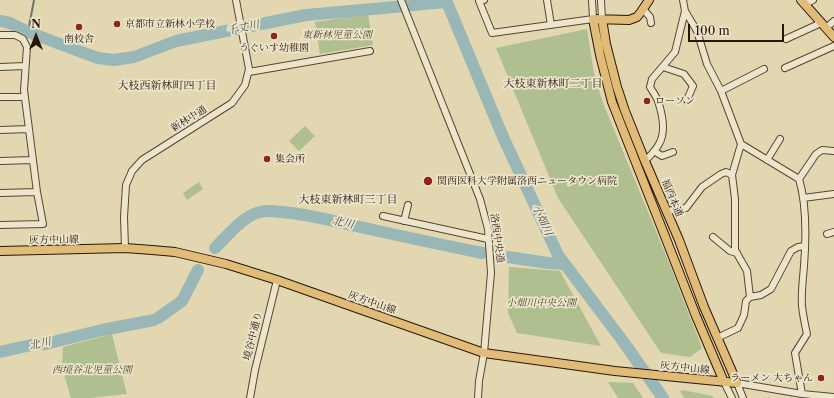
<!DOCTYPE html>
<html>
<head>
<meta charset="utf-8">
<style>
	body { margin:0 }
	#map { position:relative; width:834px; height:398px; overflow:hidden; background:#e2d7b1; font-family:"Libre Caslon Text",serif }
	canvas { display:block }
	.north { position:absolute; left:16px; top:16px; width:40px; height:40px; -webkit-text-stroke:3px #ece5cc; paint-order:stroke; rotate:0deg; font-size:11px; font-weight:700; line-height:16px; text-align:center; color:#29150a }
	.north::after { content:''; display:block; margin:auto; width:14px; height:18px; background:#29150a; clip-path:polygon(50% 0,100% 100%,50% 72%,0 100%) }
	.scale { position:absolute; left:688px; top:24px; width:96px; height:18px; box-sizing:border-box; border:2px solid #29150a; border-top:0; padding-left:5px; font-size:12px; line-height:14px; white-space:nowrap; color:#29150a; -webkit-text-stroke:3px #ece5cc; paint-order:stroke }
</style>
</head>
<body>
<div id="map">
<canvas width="834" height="398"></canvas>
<div class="north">N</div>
<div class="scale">100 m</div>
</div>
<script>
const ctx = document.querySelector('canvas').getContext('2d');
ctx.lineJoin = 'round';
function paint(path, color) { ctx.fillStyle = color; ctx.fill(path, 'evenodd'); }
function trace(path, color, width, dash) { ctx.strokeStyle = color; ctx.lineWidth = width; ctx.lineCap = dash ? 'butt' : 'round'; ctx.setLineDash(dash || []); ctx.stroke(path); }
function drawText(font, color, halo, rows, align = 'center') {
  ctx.font = font + ' "Libre Caslon Text","Noto Serif JP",serif'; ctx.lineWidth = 3.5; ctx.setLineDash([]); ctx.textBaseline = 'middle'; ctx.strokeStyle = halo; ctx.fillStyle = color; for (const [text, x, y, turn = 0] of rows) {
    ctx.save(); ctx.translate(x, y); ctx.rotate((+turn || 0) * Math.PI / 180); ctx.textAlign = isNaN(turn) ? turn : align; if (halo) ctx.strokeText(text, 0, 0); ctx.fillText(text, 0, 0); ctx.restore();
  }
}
paint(new Path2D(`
	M368,14L373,45L320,54L315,22Z
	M587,29L594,73L603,103L670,265L702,348L690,357L661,353L558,198L496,48Z
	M305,126L315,136L299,151L289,141Z
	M199,182L203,189L187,200L183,193Z
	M509,267L560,271L601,346L517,333L508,313Z
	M112,334L127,394L90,398H71L62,368L63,347Z
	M608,382L633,383L643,398H618Z
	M683,390L712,396L715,398H684L680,391H683Z`), '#afbf8f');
trace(new Path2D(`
	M28,32L34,0`), '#6c7671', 2);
trace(new Path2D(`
	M446,0L503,137L558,255L622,340L663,398
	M0,21L10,23L28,32L84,53L98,58L114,60L134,57L176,41L306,15L384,8L423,4L447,2
	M215,248C227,236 243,216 260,212C267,210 274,211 281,212C309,214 337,222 365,228C404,237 443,245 482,253
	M508,257L548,263L564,264
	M0,352L36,344H45L102,330L154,320L158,318L182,301L198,270`), '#99b7b6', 12);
const minor = new Path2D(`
	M401,0L480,199L488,229L491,273L484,353L479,381L478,398
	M484,0L479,1L492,33L593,19L592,0
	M547,0L551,25
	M601,0L602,19
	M683,0L685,11L697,31L707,64L721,91L741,144L732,175L735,199V250L747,271L750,297L746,301L744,315L738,328L717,338
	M805,4L813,0
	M643,9L650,17L651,23
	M826,28L834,21
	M0,35H15L23,39L27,47L24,90L37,192L43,224L0,225
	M786,39L821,23
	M0,67L25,66
	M663,67L684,74L693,86L687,100
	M785,68L834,46
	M249,72L370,51
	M721,91L764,69
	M0,97H24
	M0,130L29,129
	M741,144L799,179C807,205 806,240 804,266C803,279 801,293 802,306C803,316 805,325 807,334L795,353L802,394
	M654,151L662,156L673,152
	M767,160L780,139
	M0,161L33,160
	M645,161C650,156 656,150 659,144C666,132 662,113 658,101C656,96 653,92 650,87L652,79L675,52L685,11
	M799,179L816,154L822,150L834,151
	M0,193L37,192
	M803,198L834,194
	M667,211L686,208L702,187L721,174L726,172L732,175
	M383,216L488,239
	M404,221L408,205
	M827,234L834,232
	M713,237L730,251L737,253
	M125,248L124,217L126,185L132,171L142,160L232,103L245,85L249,69L236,0
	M750,297L761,295L771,289L791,251L798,247L805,246
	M724,382L732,398
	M250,398L255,370L277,280
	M743,398L737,383L802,394L834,397`);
const major = new Path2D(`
	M649,0L641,12L637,17L629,20L593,19L600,55L612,102L668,244L696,316L724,382
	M801,0L834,37
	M0,251L125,248L152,250L175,252L226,264L277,280L484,353L615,371L737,383L704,307L679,240L645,161L625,111L617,87L606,44L602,19`);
trace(minor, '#574634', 8);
trace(major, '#29150a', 10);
trace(minor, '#ece5cc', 6);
trace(major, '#e1bc78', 8);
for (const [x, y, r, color] of [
	[117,24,4,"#8f2418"],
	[79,27,4,"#8f2418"],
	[274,36,4,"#8f2418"],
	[647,101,4,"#8f2418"],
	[267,159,4,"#8f2418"],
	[428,181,5,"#8f2418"],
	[821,378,4,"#8f2418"]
]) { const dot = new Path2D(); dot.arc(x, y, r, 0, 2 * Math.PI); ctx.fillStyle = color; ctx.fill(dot); trace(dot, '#ece5cc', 1.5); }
drawText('10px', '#29150a', '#ece5cc', [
	["京都市立新林小学校",125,24],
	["南校舎",79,39,"center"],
	["うぐいす幼稚園",274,48,"center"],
	["ローソン",655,101],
	["集会所",275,159],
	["関西医科大学附属洛西ニュータウン病院",437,181],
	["ラーメン 大ちゃん",813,378,"right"]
], 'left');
drawText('italic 10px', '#514832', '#ece5cc', [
	["東新林児童公園",337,35],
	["小畑川中央公園",541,303],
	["西境谷北児童公園",92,370]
]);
drawText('10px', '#29150a', '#ece5cc', [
	["新林中通",189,119,-32],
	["福西本通",672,198,67],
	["洛西中央通",497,238,82],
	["灰方中山線",54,240,-1],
	["灰方中山線",372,303,19],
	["境谷中通り",253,336,-76],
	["灰方中山線",685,368,6]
]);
drawText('italic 11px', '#504e46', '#ece5cc', [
	["千丈川",243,28,-12],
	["小畑川",542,220,65],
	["北川",343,223,12],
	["北川",40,344,-12]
]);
drawText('11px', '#29150a', '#ece5cc', [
	["大枝東新林町二丁目",553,84],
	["大枝西新林町四丁目",167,86],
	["大枝東新林町三丁目",348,200]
]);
</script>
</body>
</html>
